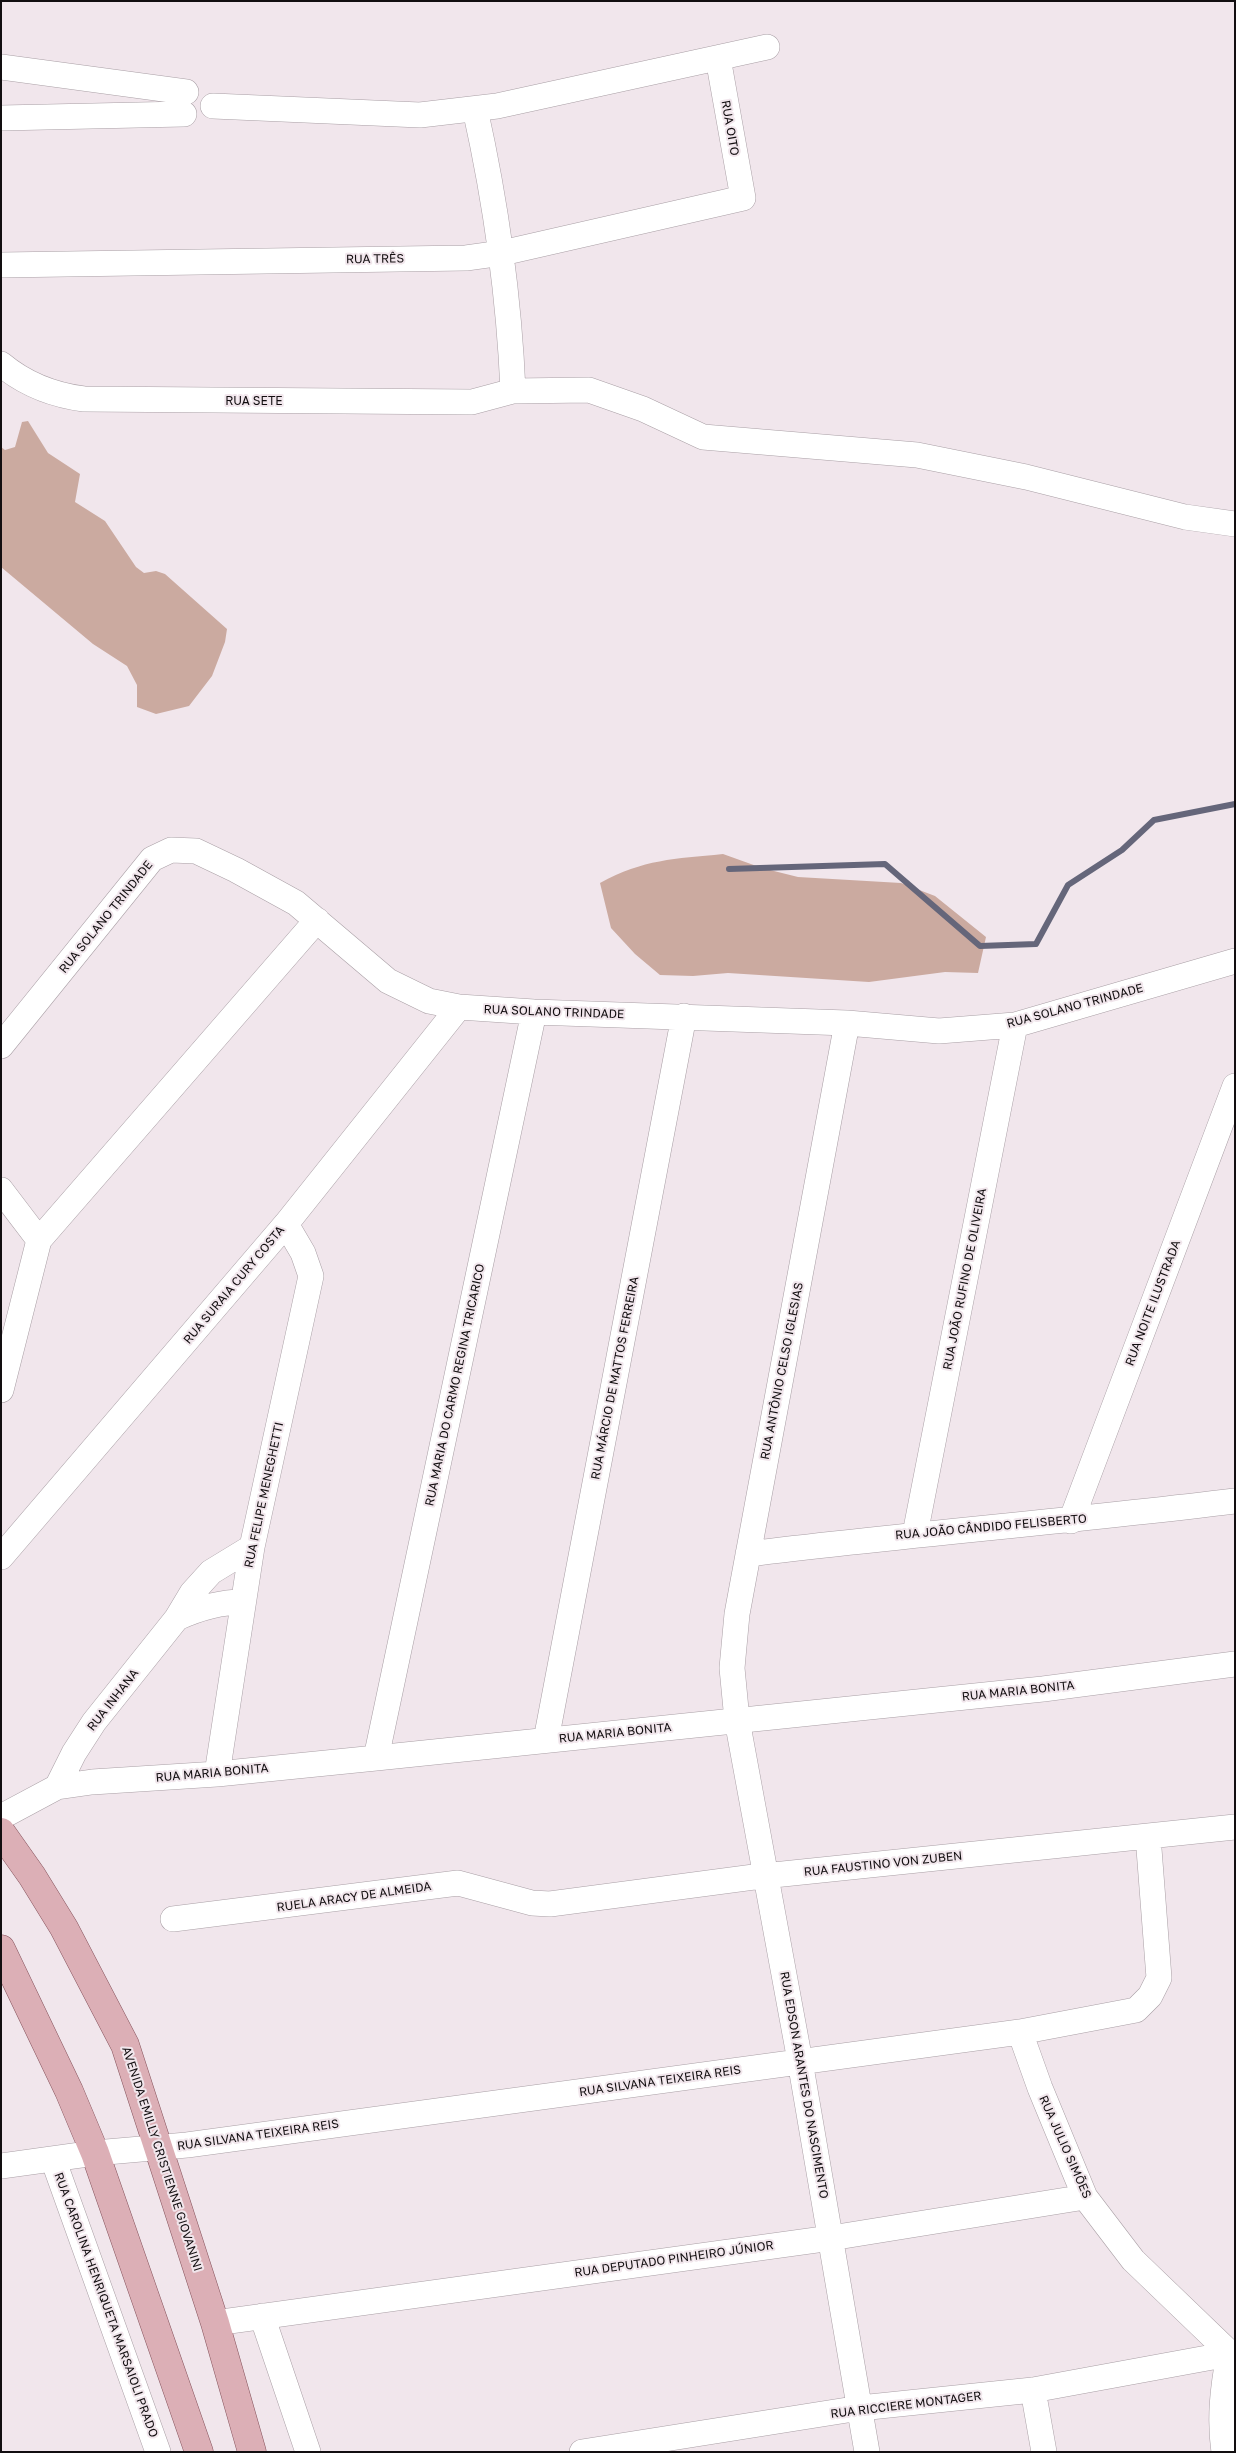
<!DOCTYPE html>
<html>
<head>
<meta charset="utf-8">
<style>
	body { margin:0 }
	#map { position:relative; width:1236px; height:2453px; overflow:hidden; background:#f1e6ec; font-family:"Golos Text",sans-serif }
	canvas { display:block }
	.frame { position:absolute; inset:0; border:2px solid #120e10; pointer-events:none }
</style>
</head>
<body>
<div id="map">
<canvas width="1236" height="2453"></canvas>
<div class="frame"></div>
</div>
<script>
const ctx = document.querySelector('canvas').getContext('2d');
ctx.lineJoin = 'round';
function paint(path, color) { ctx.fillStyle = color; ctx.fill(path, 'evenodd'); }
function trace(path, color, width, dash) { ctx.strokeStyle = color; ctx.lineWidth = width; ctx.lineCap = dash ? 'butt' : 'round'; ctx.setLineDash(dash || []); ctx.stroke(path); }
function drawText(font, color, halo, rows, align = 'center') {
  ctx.font = font + ' "Golos Text",sans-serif'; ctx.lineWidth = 4; ctx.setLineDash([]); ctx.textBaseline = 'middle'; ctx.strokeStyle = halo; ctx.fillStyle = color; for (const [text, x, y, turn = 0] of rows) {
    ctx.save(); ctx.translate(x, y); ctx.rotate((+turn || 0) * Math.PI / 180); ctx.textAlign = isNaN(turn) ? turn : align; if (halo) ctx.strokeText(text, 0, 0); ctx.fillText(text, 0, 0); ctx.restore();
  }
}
paint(new Path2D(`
	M28,421L48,453L80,474L75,502L105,521L136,567L144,573L156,571L165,574L227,629L225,642L212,676L189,706L156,714L137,707V685L127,666L93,644L1,567V447L5,450L15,447L22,422Z
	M723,854L762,868L798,877L901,883L935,896L986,937L978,973L945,972L869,982L728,973L693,976L660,975L635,954L611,928L600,883C644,859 674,859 723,854Z`), '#cbaaa0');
trace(new Path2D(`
	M729,869L885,864L980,946L1036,944L1068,885L1122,850L1154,820L1235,804`), '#65667a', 6);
const minor = new Path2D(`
	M1,67L186,92
	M213,106L420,115L497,106L767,47
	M475,109C496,203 509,296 513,391
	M1,118L184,114
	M1,265L466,258L502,253L743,198L718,58
	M1,364C26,385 53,395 84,399L472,402L513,391L589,390L643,409L703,437L917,455L1026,477L1185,517L1235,524
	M847,1023L737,1614L732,1668L737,1720L800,2061L867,2452
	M1,1046L152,859L171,850L196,851L236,870L296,903L388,981L429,1001L459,1007L534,1012L847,1023L939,1031L1015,1025L1235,961
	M1,1190L39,1240
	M1,1390L39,1240L317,920
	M1071,1521L1235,1086
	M915,1534L1015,1025
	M748,1554C910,1534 1073,1521 1235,1501
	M1,1557L286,1224L459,1007
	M177,1618C199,1608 220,1602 243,1602
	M546,1740L684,1016
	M376,1758L534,1012
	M217,1774L252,1547L311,1276L303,1253L286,1224
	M57,1787L74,1753L94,1722L177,1618L192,1593L211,1572L252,1547
	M1,1817L57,1787L92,1782L217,1774L376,1758L1043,1689L1235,1664
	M173,1919L458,1883L532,1903L550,1904L754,1877L1235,1827
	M1020,2032L1040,2088L1085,2197L1133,2260L1235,2358
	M53,2159L158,2452
	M1,2166L95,2153L187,2145L1020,2032L1136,2010L1150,1996L1159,1978L1148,1836
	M262,2316L308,2452
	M215,2323L831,2238L1085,2197
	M1033,2390L1044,2452
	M582,2452L860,2408L1033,2390L1229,2354C1223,2387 1219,2418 1224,2452`);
const major = new Path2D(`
	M1,1832L32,1876L64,1928L125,2045L215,2323L252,2452
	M1,1949L69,2091L95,2153L199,2452`);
trace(minor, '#a99fa5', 26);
trace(major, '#86545d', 29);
trace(minor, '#fff', 25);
trace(major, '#dcafb6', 28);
drawText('12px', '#120e10', '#f1e6ec', [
	["RUA OITO",730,128,80],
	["RUA TRÊS",375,259,-1],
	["RUA SETE",254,401],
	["RUA SOLANO TRINDADE",106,917,-51],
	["RUA SOLANO TRINDADE",1075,1006,-15],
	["RUA SOLANO TRINDADE",554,1012,2],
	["RUA JOÃO RUFINO DE OLIVEIRA",965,1279,-79],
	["RUA SURAIA CURY COSTA",234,1285,-50],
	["RUA NOITE ILUSTRADA",1153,1303,-69],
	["RUA ANTÔNIO CELSO IGLESIAS",782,1371,-79],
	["RUA MÁRCIO DE MATTOS FERREIRA",615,1378,-79],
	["RUA MARIA DO CARMO REGINA TRICARICO",455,1385,-78],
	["RUA FELIPE MENEGHETTI",264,1495,-78],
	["RUA JOÃO CÂNDIDO FELISBERTO",991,1527,-5],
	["RUA MARIA BONITA",1018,1691,-6],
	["RUA INHANA",113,1700,-52],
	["RUA MARIA BONITA",615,1733,-6],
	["RUA MARIA BONITA",212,1773,-5],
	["RUA FAUSTINO VON ZUBEN",883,1864,-6],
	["RUELA ARACY DE ALMEIDA",354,1897,-8],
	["RUA SILVANA TEIXEIRA REIS",660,2081,-8],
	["RUA EDSON ARANTES DO NASCIMENTO",804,2085,80],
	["RUA SILVANA TEIXEIRA REIS",258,2135,-8],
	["RUA JULIO SIMÕES",1065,2147,66],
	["AVENIDA EMILLY CRISTIENNE GIOVANINI",162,2159,72],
	["RUA DEPUTADO PINHEIRO JÚNIOR",674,2259,-8],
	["RUA CAROLINA HENRIQUETA MARSAIOLI PRADO",106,2305,70],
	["RUA RICCIERE MONTAGER",906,2405,-7]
]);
</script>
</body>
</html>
